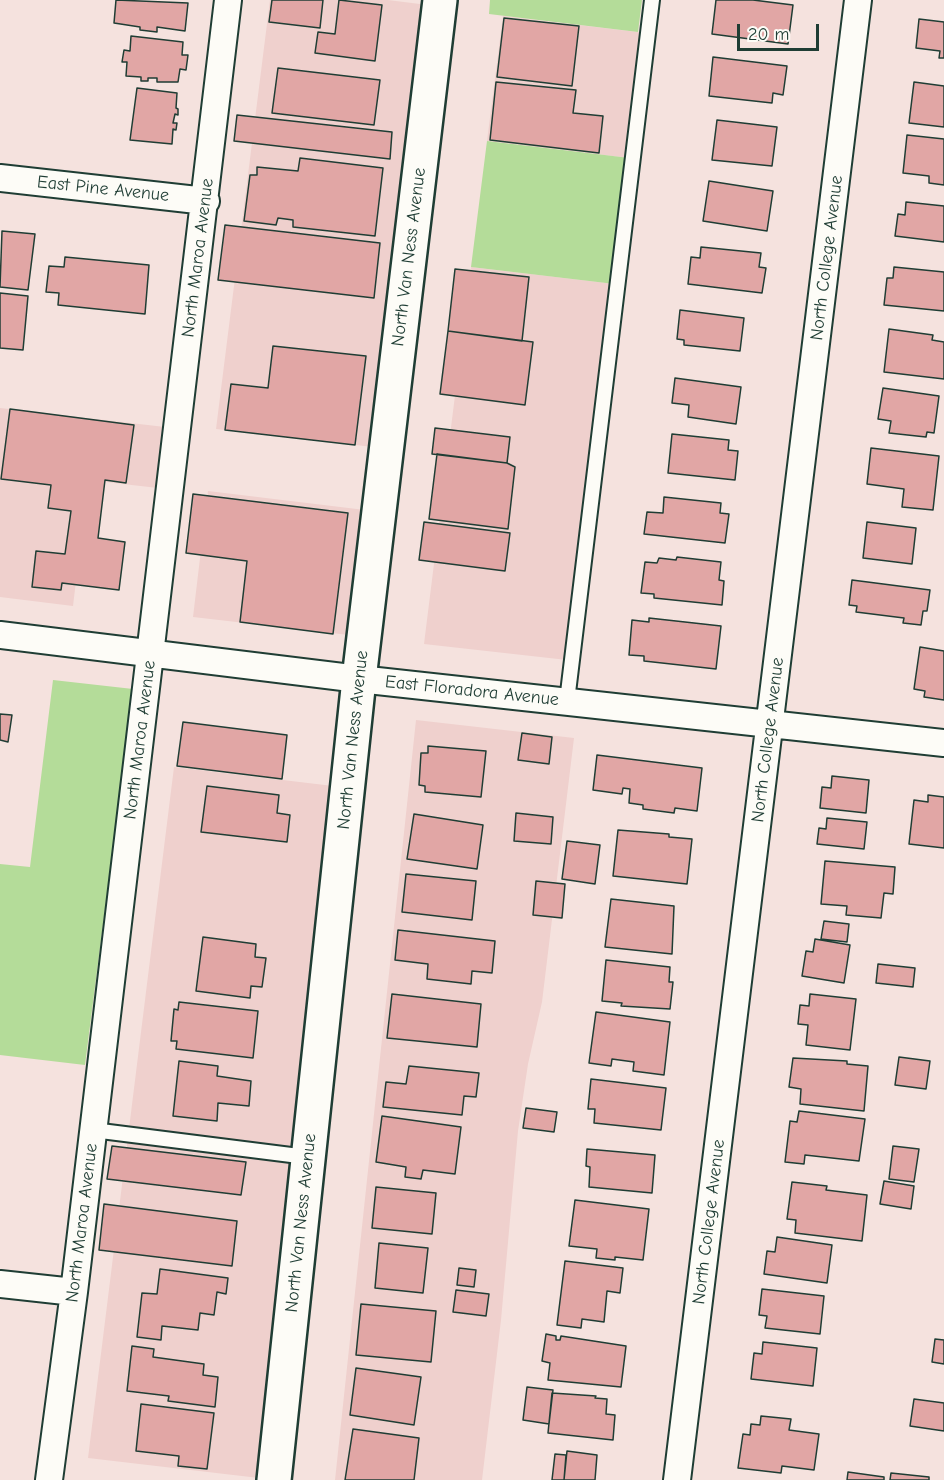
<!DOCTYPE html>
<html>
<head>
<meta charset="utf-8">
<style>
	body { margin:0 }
	#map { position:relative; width:944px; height:1480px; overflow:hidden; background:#f5e2de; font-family:"Comic Neue",sans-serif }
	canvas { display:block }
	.scale { position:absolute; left:737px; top:24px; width:82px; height:27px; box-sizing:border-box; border:3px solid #1f3d34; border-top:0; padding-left:8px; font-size:18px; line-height:21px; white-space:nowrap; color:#1f3d34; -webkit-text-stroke:4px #fdfcf7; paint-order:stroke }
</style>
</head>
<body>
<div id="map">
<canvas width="944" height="1480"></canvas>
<div class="scale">20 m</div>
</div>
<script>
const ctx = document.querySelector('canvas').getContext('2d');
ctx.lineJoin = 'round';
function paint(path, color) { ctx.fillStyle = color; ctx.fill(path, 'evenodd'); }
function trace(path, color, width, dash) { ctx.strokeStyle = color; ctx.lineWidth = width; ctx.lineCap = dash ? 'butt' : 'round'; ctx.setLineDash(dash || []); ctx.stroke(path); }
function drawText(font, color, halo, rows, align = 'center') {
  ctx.font = font + ' "Comic Neue",sans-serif'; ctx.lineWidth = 4.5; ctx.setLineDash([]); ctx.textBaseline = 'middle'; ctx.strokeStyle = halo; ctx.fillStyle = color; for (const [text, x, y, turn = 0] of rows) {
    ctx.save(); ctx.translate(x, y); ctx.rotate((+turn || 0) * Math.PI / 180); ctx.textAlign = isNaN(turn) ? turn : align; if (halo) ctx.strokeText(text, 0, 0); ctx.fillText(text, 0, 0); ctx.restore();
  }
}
paint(new Path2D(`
	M270,0H388L428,5L373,447L216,429Z
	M503,16L654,34L638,159L487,141Z
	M471,267L623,285L576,661L424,644Z
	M0,408L165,427L158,488L88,480L73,606L0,597Z
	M208,491L365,510L349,635L193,617Z
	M416,720L574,738L542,1002L528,1064L518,1131L501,1320L482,1480H335Z
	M174,767L333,786L259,1478L88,1458Z`), '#efd0cd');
paint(new Path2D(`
	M490,0H642L638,32L489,14Z
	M487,141L638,159L623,285L471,267Z
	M53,680L133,689L85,1065L0,1055V864L30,867Z`), '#b4dc99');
const building = new Path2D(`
	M116,0L188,3L185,31L157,27V32L140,30V27L114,23Z
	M272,0H323L320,28L269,22Z
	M339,0L382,5L375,61L315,53L318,32L335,34Z
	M716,0H753L793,5L788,44L712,34Z
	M504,18L579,26L572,86L497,77Z
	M919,19L944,22V58H939L940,51L916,48Z
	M131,36L183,42L182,55H188L186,70L180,69L178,82H157V78H148V81H141V77L126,76L127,62H122L124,50L130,51Z
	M713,57L787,66L783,95L773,93L772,103L709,96Z
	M278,68L380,80L374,125L272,113Z
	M496,82L576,90L573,113L603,116L599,153L490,140Z
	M914,82L944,86V127L909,123Z
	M137,88L177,93L176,108L178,109V115L175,114L173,123H177L176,130L173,129L172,144L130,140Z
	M237,115L392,132L390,159L234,141Z
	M717,120L777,127L772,166L712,160Z
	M907,135L944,139V185L929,183V176L903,173Z
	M300,158L383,168L375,236L293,227V220L278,218L276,225L244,221L250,175H257V167L298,171Z
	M709,181L773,191L767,231L703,221Z
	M906,202L944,206V242L895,236L898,214L905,215Z
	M225,225L380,243L374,298L218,280Z
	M2,231L35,234L28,290L0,287Z
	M701,247L761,253L759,267L766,268L762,293L688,284L691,257L700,258Z
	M65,257L149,265L145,314L58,305L59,293L46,292L49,266L64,267Z
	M894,267L944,272V311L884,305L887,278H893Z
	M455,269L529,277L522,341L448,331Z
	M0,293L28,296L23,350L0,348Z
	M680,310L744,318L740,351L684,345V340L677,339Z
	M889,329L933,335L932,340L944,342V379L884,372Z
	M448,331L533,342L525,405L440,394Z
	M273,346L366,356L355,445L225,430L231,384L268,388Z
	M675,378L741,387L736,424L688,417L689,405L672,403Z
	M883,388L939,396L934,433L927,432L926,437L889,433L891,421L878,419Z
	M10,409L134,425L126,483L105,480L98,538L125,542L119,590L62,583L61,590L32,587L36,551L65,554L71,511L48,508L51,485L1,479Z
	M435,428L510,437L507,463L432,454Z
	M672,434L729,440L728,450L738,451L735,480L668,473Z
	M871,448L939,456L933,510L902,507L904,489L867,484Z
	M437,454L507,463L515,467L508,529L429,519Z
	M193,494L348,513L333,634L240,622L247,561L186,553Z
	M664,497L721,503L720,513L729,514L725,543L644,534L647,512L663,513Z
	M424,522L510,533L505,571L419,560Z
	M867,522L916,528L912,564L863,558Z
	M677,557L721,562L719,580L724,581L722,605L654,598V594L641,593L645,562L657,563L659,558L676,560Z
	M852,580L930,590L927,611H923L921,625L903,623L904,618L856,612L857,606L849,605Z
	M649,618L721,626L716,669L644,661V656L629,655L632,620L649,622Z
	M920,647L944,651V700L924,697L925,691L914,689Z
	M0,714L12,715L8,742L0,740Z
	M183,722L287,735L282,779L177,766Z
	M522,733L552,737L549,764L518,760Z
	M428,746L486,751L481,797L425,792V786L419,785L421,753H428Z
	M597,755L702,768L697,811L675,808L674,813L643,809V805L629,803L630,789L623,788L622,794L593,790Z
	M832,776L869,780L866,813L820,808L822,787L831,788Z
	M207,786L279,795L277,813L290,815L287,842L201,832Z
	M928,795L944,797V848L909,844L914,800L928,802Z
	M516,813L553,817L551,844L514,841Z
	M414,814L483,825L477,869L407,859Z
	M827,818L867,822L864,849L817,844L819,828L826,829Z
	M618,830L669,834V837L692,839L687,884L613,876Z
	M567,841L600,845L595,884L562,879Z
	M825,861L895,867L893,894L884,893L881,918L846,915L847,906L821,904Z
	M406,874L476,881L472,920L402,912Z
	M536,881L565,884L562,918L533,915Z
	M611,899L674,906L672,954L605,947Z
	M824,921L849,924L847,942L821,939Z
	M398,930L495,941L492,973L472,971L471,984L427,979L428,964L395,960Z
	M203,937L256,944L255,957L266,958L262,987L251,986L250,998L196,991Z
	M815,939L850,945L844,983L802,976L806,951L813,952Z
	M606,960L670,967L669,982H673L670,1009L621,1006L622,1003L602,1001Z
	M878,964L915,968L913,987L876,983Z
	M392,994L481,1004L477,1047L387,1038Z
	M810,994L856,999L850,1050L806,1045L808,1025L798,1024L800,1005L809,1006Z
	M179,1002L258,1011L253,1058L176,1049L177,1041H171L174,1009L178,1010Z
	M596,1012L670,1022L664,1075L633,1071L634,1062L612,1059L611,1066L589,1063Z
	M899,1057L930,1061L926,1089L895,1085Z
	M793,1058L847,1061V1064L868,1066L864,1111L800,1104L801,1089L789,1087Z
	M179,1061L218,1066L217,1076L251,1081L249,1106L218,1103L217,1121L173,1116Z
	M409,1066L479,1073L476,1097L464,1096L462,1115L383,1107L386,1082L406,1084Z
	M591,1079L666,1088L661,1130L594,1123L595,1109H588Z
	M526,1108L557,1112L554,1132L523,1128Z
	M799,1111L865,1119L859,1161L805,1155L804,1164L785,1162L790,1121L797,1122Z
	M382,1116L461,1127L455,1174L423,1170L421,1179L405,1177L406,1167L376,1162Z
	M112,1146L246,1162L241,1195L107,1179Z
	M893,1146L919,1149L914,1182L889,1179Z
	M587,1149L655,1155L652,1193L589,1187L590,1167L586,1166Z
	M884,1181L914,1186L911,1209L880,1204Z
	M792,1182L827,1186L826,1190L867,1195L862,1241L795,1233L796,1220L787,1219Z
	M376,1187L436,1193L432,1234L372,1228Z
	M575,1200L649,1209L643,1260L615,1257V1260L596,1258L597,1249L569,1246Z
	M104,1204L237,1221L232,1266L99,1250Z
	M777,1237L832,1245L827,1283L764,1274L767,1251L775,1252Z
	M379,1243L428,1248L423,1293L375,1288Z
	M565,1261L623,1268L620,1293L607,1291L604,1322L582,1319L581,1328L557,1325Z
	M459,1268L476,1270L474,1287L457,1285Z
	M160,1269L228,1278L226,1294L217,1292L214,1315L200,1313L198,1330L162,1326L161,1340L137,1337L142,1293L157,1294Z
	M762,1289L824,1296L820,1334L765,1328L767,1316L759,1315Z
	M456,1290L489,1294L486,1316L453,1312Z
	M361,1304L436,1311L431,1362L356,1355Z
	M546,1334L556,1336V1340H560L561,1336L626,1346L621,1387L548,1380L550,1363L542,1361Z
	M935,1339L944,1340V1364L932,1362Z
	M763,1342L817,1348L813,1386L751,1379L754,1353L762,1354Z
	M132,1346L154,1349L153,1357L204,1364L203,1375L218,1377L215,1407L168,1401L169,1396L127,1391Z
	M356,1368L421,1377L414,1425L350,1415Z
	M527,1387L553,1390L549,1424L523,1420Z
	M552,1393L596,1396L595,1398L607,1399L606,1414L615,1415L613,1440L548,1433Z
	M914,1399L944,1403V1431L910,1426Z
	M141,1404L214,1413L207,1469L178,1466L179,1456L136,1451Z
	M761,1416L791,1419L789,1430L819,1434L814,1470L782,1466L781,1473L738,1468L743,1434L750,1435L751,1424L760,1425Z
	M353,1429L419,1438L414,1480H345Z
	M567,1451L597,1455L595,1480H564Z
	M555,1454L566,1455L564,1480H552Z
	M848,1472L884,1477V1480H847Z
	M891,1473L929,1477V1480H890Z`);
paint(building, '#e1a6a5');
trace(building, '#1f3d34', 1.5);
const service = new Path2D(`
	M567,701L652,0
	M93,1130L307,1157`);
const minor = new Path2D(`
	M0,178L206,201
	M0,635L359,679L944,743
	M0,1284L74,1292
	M49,1480L74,1292L228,0
	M677,1480L858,0`);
const secondary = new Path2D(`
	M274,1480L359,679L440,0`);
trace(service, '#1f3d34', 18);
trace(minor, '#1f3d34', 30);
trace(secondary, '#1f3d34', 38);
trace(service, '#fdfcf7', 14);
trace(minor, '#fdfcf7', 26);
trace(secondary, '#fdfcf7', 33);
drawText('18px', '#1f3d34', '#fdfcf7', [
	["East Pine Avenue",103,189,6],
	["North Van Ness Avenue",409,257,-83],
	["North Maroa Avenue",198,258,-83],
	["North College Avenue",827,258,-83],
	["East Floradora Avenue",472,691,6],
	["North Maroa Avenue",140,740,-83],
	["North Van Ness Avenue",353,740,-84],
	["North College Avenue",768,740,-83],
	["North College Avenue",709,1222,-83],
	["North Maroa Avenue",82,1223,-83],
	["North Van Ness Avenue",301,1223,-84]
]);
</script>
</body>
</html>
